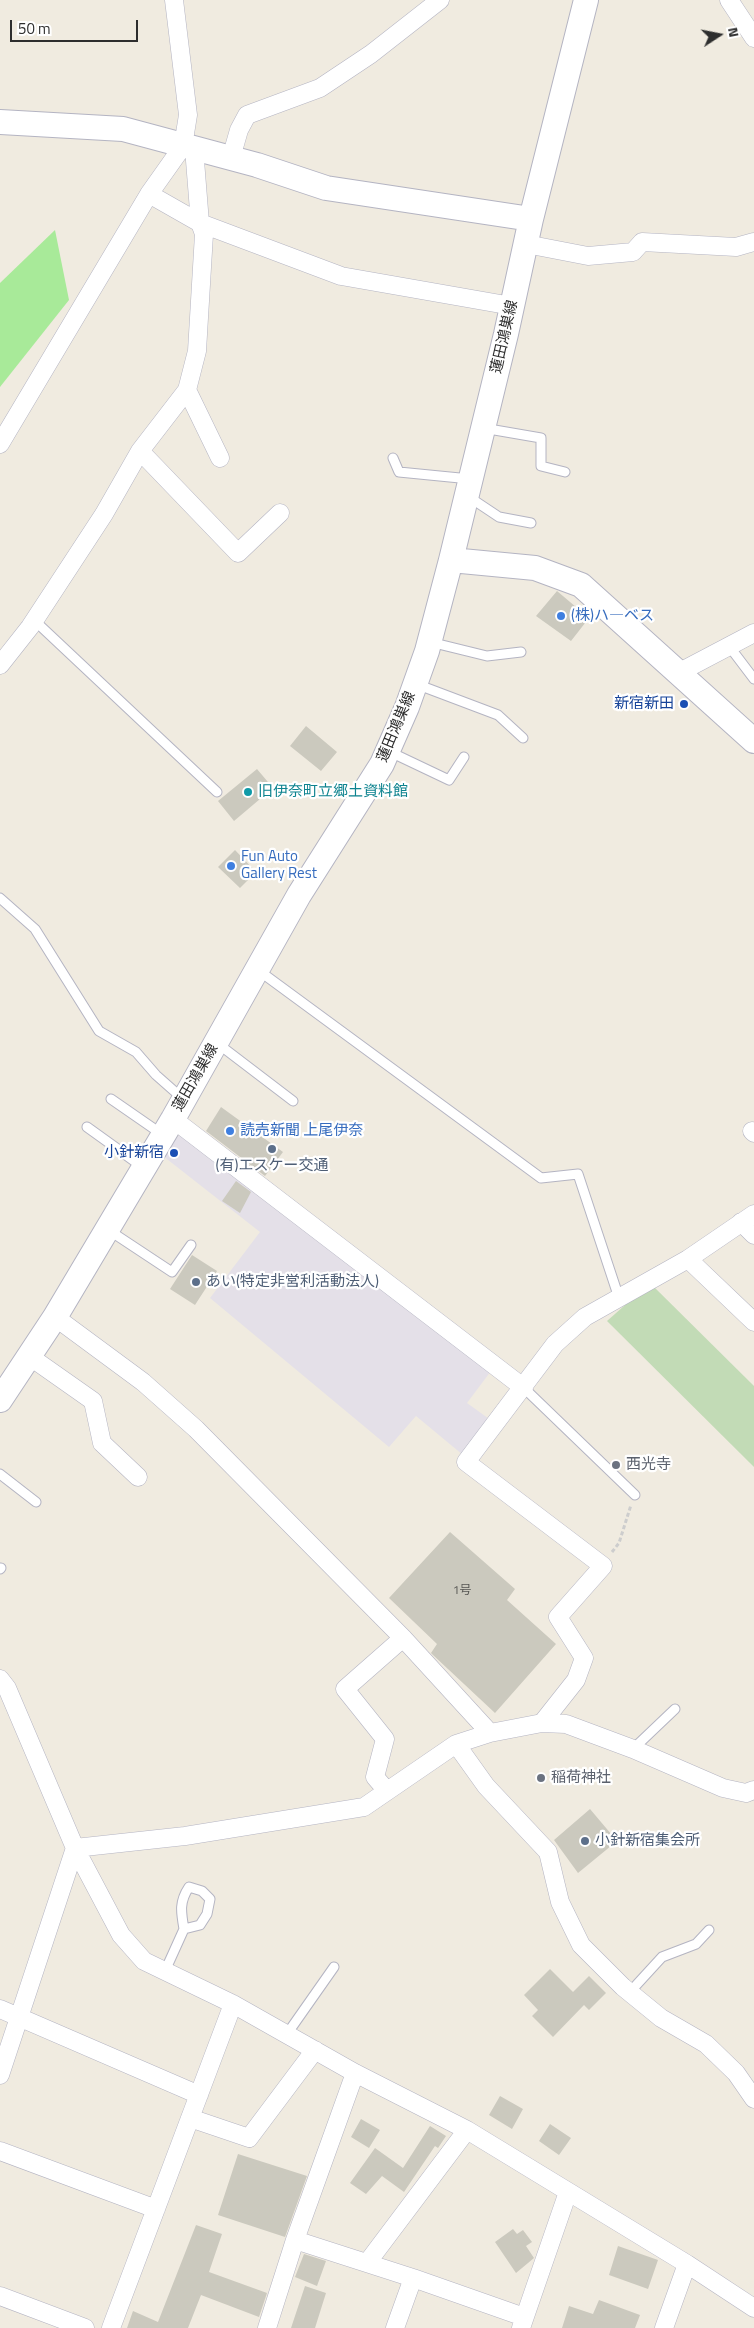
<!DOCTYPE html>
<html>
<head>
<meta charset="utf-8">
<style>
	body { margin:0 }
	#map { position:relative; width:754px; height:2328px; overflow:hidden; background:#f0ebe0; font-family:"Titillium Web",sans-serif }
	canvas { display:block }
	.north { position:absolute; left:694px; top:10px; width:50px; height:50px; -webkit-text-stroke:4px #fff; paint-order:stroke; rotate:79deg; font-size:14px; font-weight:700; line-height:20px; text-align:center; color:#2e2e2e }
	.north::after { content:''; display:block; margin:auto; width:18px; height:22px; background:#2e2e2e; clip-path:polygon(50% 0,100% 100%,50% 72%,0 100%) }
	.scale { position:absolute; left:10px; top:20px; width:128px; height:22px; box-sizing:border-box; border:2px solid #2e2e2e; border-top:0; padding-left:6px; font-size:15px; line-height:18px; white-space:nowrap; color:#2e2e2e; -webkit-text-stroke:4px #fff; paint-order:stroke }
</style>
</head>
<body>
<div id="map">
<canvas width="754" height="2328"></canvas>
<div class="north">N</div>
<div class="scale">50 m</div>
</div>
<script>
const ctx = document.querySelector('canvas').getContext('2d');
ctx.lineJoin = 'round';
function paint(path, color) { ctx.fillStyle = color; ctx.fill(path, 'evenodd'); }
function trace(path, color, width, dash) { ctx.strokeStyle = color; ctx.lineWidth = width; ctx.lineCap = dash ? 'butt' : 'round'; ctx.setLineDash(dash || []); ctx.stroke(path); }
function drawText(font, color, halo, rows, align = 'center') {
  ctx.font = font + ' "Titillium Web","Noto Sans JP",sans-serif'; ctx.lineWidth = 4.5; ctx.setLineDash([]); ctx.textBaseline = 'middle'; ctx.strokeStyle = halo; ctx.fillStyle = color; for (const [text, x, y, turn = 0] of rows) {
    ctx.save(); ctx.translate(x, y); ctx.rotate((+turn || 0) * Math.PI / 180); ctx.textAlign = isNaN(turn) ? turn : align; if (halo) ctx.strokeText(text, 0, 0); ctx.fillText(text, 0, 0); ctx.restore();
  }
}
paint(new Path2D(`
	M180,1134L491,1371L467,1403L492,1421L463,1455L416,1416L389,1447L210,1298L260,1232L163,1156Z`), '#e4e0e8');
paint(new Path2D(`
	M55,230L69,300L0,387V283Z`), '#a8ea99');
paint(new Path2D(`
	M650,1283L754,1386V1467L607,1321Z`), '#c2dbb6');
paint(new Path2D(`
	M557,591L589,618L571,641L536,616Z
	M306,726L337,752L321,771L290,746Z
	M257,769L273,788L234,821L218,801Z
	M235,850L256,872L240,888L218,867Z
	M221,1107L283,1152L265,1176L206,1131Z
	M236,1181L251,1192L240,1213L222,1201Z
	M192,1255L217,1271L195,1305L170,1289Z
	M450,1532L515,1589L507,1600L556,1644L495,1713L433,1655L431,1653L437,1644L389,1598Z
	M590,1809L617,1841L578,1873L554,1840Z
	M550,1969L573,1992L589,1976L606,1993L589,2010L584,2005L553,2037L532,2016L538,2010L524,1995Z
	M500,2096L523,2109L512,2129L489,2115Z
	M361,2119L380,2130L369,2148L351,2137Z
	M550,2124L571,2138L559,2155L539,2141Z
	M430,2126L446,2136L438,2148L435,2146L404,2192L382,2176L366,2194L350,2183L375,2148L403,2168Z
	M238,2154L307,2176L285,2237L218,2215Z
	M196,2225L222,2234L209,2272L267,2293L259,2317L201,2295L188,2328H127L133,2311L158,2322Z
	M513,2229L517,2234L523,2230L532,2242L526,2246L534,2258L516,2273L495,2242Z
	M618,2246L658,2260L648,2289L609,2275Z
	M304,2254L326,2261L317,2286L295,2277Z
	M305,2286L326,2293L315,2328H291Z
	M599,2300L640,2315L635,2328H562L569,2306L593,2314Z`), '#cbc9be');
const lane = new Path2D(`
	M483,428L541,438V466L565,472
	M393,458L399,472L470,479
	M469,497L499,517L531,523
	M34,620L217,792
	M430,642L487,656L521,652
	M729,646L754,679
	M416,684L498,715L523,738
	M388,751L449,780L464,757
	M0,898L35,929L99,1031L136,1052L156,1075L182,1098
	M258,970L541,1178L578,1174L619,1298
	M217,1043L293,1101
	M111,1099L163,1135
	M87,1127L144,1168
	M107,1229L172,1272L191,1245
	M524,1388L635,1495
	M0,1474L36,1502
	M0,1569L1,1568
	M633,1749L675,1709
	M165,1971L184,1929L200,1925L207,1914L210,1899L202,1891L189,1887C179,1902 181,1912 184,1929
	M629,1993L662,1957L696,1944L709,1930
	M287,2034L334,1967`);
const street = new Path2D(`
	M729,0L754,38
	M194,148L200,223L341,276L512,306
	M231,158L239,130L247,115L320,88L371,54L440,0
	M526,244L588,256L633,252L642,242L736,247L754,242
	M187,390L220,458
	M0,444L149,194L183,146L188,115L174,0
	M140,451L238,553L280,513
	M0,665L30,627L104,514L140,451L187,390L197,351L204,234L200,223L149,194
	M678,673L754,633
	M173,1119L524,1388
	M752,1131L754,1133
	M741,1222L754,1235
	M688,1259L754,1322
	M55,1317L143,1382L196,1429L403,1638L490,1733
	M29,1356L93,1401L102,1443L138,1477
	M0,1679L7,1688L75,1848L121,1935L144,1961L233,2004L355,2073L467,2130L687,2264L754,2308
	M542,1723L576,1680L584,1658L558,1617L603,1566L466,1462L555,1344L585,1317L688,1259L754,1214
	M456,1744L486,1786L548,1852L560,1902L581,1945L623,1987L661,2018L706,2044L736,2073L754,2099
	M387,1791L375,1777L385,1739L345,1689L403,1638
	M75,1848L185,1836L364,1807L456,1744L490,1733L542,1723L566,1724L633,1749L723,1788L746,1793L754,1790
	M0,2009L199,2095
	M0,2075L75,1848
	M190,2118L249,2138L315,2050
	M0,2151L156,2209
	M295,2240L413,2278L524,2317
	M367,2263L467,2130
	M0,2296L85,2328
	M111,2328L233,2004
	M267,2328L295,2240L355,2073
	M395,2328L413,2278
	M521,2328L568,2192
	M664,2328L687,2264`);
const secondary = new Path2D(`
	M0,122L123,129L257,165L326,188L531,219
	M451,560L535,568L581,585L754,741
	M0,1400L55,1317L173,1119L299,895L382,764L407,707L427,651L451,560L506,334L531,219L586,0`);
trace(lane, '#b4b4c2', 11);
trace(street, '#b4b4c2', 19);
trace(secondary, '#b4b4c2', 26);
trace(new Path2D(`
	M612,1552L619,1543L631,1505`), '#cdcdcd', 3, [4, 2.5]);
trace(lane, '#fff', 9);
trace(street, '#fff', 18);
trace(secondary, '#fff', 24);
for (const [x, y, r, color] of [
	[561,616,5,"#3f7fe0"],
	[684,704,5,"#1a4fb4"],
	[248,792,5,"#0f9aa8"],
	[231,866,5,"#3f7fe0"],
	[230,1131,5,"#3f7fe0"],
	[272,1149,5,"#5c6f8a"],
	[174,1153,5,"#1a4fb4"],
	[196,1282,5,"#5c6f8a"],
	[616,1465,5,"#6b7280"],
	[541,1778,5,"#6b7280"],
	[585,1841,5,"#5c6f8a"]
]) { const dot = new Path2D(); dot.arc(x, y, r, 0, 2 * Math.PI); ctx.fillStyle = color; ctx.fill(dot); trace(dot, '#fff', 2); }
drawText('12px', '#555552', null, [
	["1号",462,1591]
]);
drawText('15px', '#2e2e2e', '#fff', [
	["蓮田鴻巣線",505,337,-77],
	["蓮田鴻巣線",397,727,-67],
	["蓮田鴻巣線",196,1078,-60]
]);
drawText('15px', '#366cbe', '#fff', [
	["(株)ハ―ベス",571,616],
	["Fun Auto",241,857],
	["Gallery Rest",241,874],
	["読売新聞 上尾伊奈",240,1131]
], 'left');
drawText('15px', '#164399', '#fff', [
	["新宿新田",674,704],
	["小針新宿",164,1153]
], 'right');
drawText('15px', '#0d838f', '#fff', [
	["旧伊奈町立郷土資料館",258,792]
], 'left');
drawText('15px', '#4e5e75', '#fff', [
	["(有)エスケー交通",272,1166,"center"],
	["あい(特定非営利活動法人)",206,1282],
	["小針新宿集会所",595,1841]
], 'left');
drawText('15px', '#5b616d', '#fff', [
	["西光寺",626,1465],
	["稲荷神社",551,1778]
], 'left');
</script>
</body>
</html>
